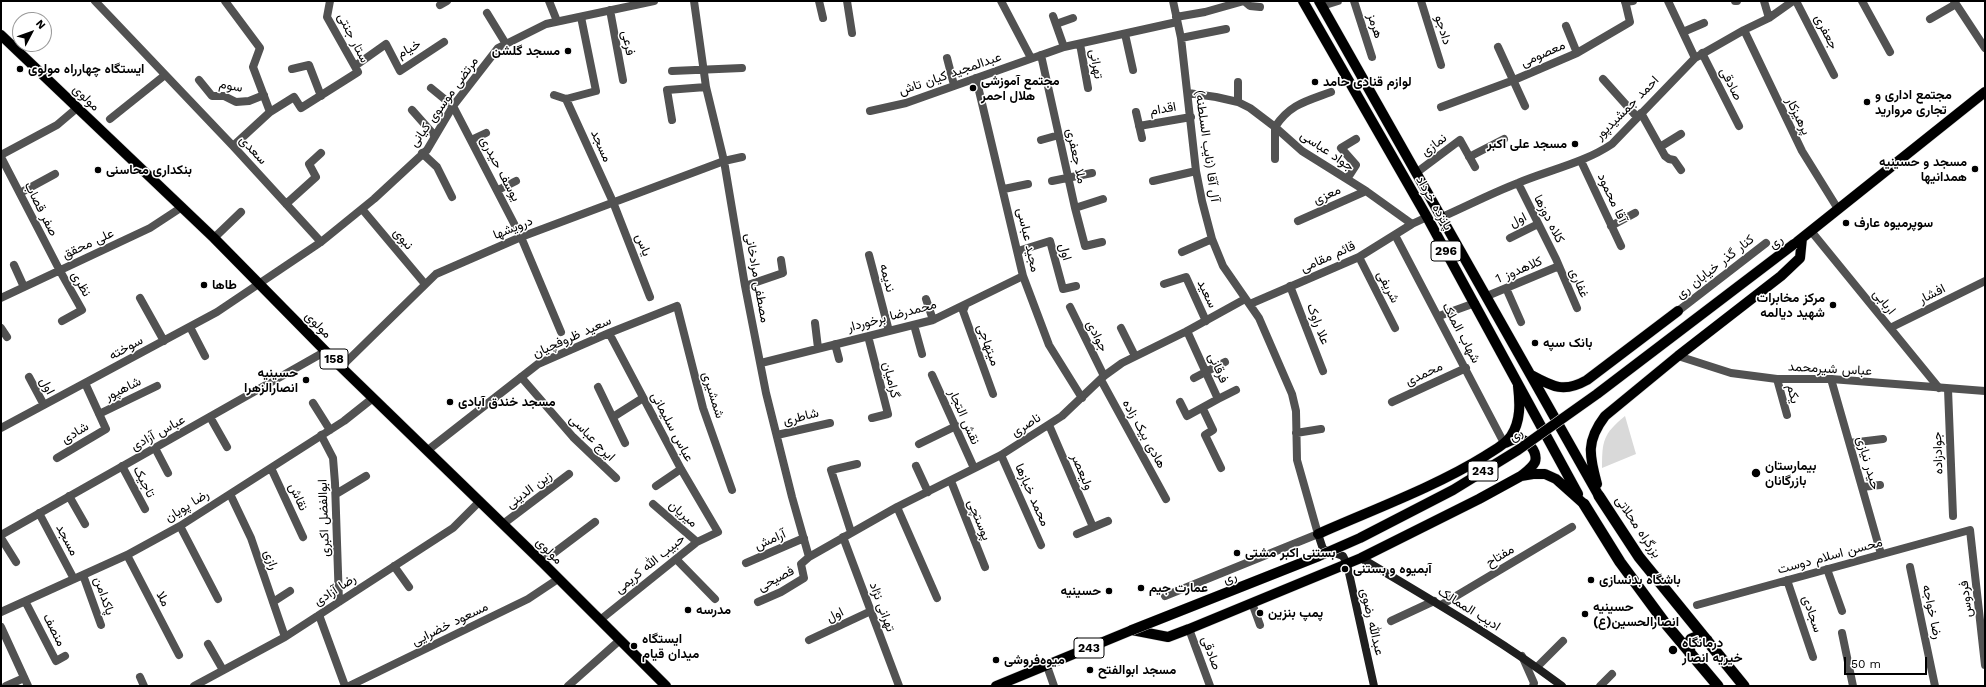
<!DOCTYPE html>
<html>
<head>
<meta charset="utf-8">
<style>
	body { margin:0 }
	#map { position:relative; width:1986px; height:687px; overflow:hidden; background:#fff; font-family:"Work Sans",sans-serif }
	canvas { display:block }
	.frame { position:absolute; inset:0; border:2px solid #000; pointer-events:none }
	.north { position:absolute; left:12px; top:12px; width:40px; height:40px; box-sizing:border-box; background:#fff; border:1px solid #999; border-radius:50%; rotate:49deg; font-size:11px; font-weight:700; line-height:16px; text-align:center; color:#000 }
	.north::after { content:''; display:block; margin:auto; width:14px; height:18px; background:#000; clip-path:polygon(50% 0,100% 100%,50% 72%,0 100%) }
	.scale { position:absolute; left:1844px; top:657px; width:83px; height:18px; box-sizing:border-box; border:2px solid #000; border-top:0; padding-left:5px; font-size:12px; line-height:14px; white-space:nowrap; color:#000; -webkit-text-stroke:3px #fff; paint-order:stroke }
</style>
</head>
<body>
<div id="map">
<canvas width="1986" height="687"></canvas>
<div class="frame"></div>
<div class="north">N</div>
<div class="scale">50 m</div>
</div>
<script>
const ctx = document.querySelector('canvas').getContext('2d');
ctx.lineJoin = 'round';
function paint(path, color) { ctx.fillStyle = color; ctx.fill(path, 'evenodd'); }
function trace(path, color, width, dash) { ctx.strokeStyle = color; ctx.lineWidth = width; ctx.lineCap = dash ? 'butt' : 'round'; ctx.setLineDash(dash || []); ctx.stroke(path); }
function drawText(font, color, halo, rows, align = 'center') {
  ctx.font = font + ' "Work Sans",Vazirmatn,sans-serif'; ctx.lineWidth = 3; ctx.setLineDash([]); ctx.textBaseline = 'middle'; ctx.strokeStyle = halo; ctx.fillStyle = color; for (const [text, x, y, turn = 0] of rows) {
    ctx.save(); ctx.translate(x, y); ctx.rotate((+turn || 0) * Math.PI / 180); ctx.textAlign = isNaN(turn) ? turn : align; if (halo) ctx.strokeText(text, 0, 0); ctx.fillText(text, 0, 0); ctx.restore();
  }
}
paint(new Path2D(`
	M1625,416L1636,454L1602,468C1602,441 1603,434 1625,416Z`), '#d9d9d9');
const primary = new Path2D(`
	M1303,1L1427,217L1578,494
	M1319,1L1599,496
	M1,35L214,238L341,367L542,562L666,686
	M1797,242L1985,92
	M1531,375C1553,387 1564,393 1587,380L1678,311
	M1505,443C1508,442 1513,439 1517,439C1527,438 1538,452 1535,462C1532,468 1526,472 1521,476
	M1597,484C1589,455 1586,441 1605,416L1678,356L1781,276L1800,258L1802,238
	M1318,534C1372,510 1435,487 1485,456C1494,450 1505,445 1511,436C1521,421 1520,403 1518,386
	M996,686L1132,630L1168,637L1189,629L1361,558L1479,499L1521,476L1533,474H1545L1556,479L1584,504`);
const trunk = new Path2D(`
	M1599,496L1639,557L1744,686
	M1584,504L1620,562L1665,623L1718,686
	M1690,654L1689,643L1691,639L1696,637L1707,640`);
trace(primary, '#dbdbdb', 11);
trace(trunk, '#dbdbdb', 12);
trace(new Path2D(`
	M95,1L233,146L321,242
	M225,1L260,48L253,67L270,112
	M549,1L557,21
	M694,1L706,87L724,161L745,286L766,393L792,497L809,557
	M819,1L823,18
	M847,1L852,33
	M1001,1L1031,58
	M1354,1L1372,57
	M1421,1L1441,65
	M1668,1L1695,58
	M1735,1H1737
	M1764,1L1769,18
	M1796,1L1834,75
	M1862,1L1890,52
	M1954,1L1985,48
	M1625,2L1633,1
	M440,5L447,1
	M1322,6L1338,1
	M610,10L623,80
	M487,13L506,44
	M1053,16L1064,47
	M1176,17L1205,12L1244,1L1250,6L1260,7
	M1930,19L1956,4
	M1056,24L1073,18
	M1566,26L1577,53
	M1744,30L1802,151L1838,209
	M1683,32L1704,23
	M1125,34L1133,70
	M1181,38L1226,29
	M1080,44L1088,88
	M1498,47L1525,106
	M1702,53L1739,126
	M1041,55L1075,208L1085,246L1102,242
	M947,58L954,85
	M355,66L386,44L400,71L444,42
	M292,69L309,65L321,96
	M672,71L742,68
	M976,78L1023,276L1049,345L1082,398
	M1603,79L1637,117
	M199,80L212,96H224L236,102L249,101L264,95
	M1238,82V102
	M431,88L453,106L521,237L561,332
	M1188,93L1216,97L1238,102L1250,108L1275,127L1302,151L1366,191L1412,224
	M554,95L566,99L596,91L581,17
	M566,99L613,202L650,297
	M1441,107L1514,80L1577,53L1630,22L1625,1
	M412,110L435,136
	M870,111L906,103L1064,47L1177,22
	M1136,112L1142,138
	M1641,113L1665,156L1669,159L1674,160L1681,170
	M110,119L165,75
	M672,120L667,90L706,87
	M1139,126L1191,117
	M1275,127C1290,104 1307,101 1331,92
	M1275,127V159
	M471,140L486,133
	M1041,140L1059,135
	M233,146L270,112L294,97L301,108L358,72L327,17L330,1
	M1660,147L1681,134
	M422,153L437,167L452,197
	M1,155L57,125L77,108
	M1,157L60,271L82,310L62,321
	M1469,157L1504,139
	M1581,161L1621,246
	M1416,173L1460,140L1475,167
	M1347,179L1356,165L1341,148L1356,139
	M1052,181L1092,173
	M1153,181L1196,171
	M1518,183L1556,259L1577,308
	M1004,189L1028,184
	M498,190L516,181
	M20,193L55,174
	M286,204L316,177L309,164L321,153
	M1075,208L1103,199
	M362,209L425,284
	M1442,217C1467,206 1492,193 1518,183C1549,170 1584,163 1612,144L1695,58L1744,30L1769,18L1793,1
	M1298,221L1366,191
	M1611,226L1635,213
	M1811,231L1939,388
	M1395,235L1504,443
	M214,238L241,212
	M1510,238L1538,224
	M1018,251L1050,241L1063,289L1076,286
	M1182,252L1212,239
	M869,255L889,331
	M1359,257L1395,328
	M14,265L24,287
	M1164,284L1186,277L1206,321
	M745,286L783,273L781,260
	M1290,286L1323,371
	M1506,288L1521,322
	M1487,296L1559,266
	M1,298L150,228L182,207
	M140,298L164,341
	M926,299L933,320
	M1250,304L1359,257L1412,224L1427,217
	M965,306L963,311L993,394
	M1070,307L1104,376
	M1678,311L1766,243
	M1439,316L1475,303
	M815,323L818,348
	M914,325L922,354
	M190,327L205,356
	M1,328L7,337
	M1121,328L1135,356
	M1890,328L1985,281
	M868,336L888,414L872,418
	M835,344L839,359
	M761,363L933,320L1023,276
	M341,367L436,274L521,237L724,161L742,157
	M932,375L974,468
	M29,377L44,405
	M521,377L573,437L616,478
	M1194,378L1225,362
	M1777,379L1787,415
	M1831,379L1881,554
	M1101,380L1166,499
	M598,387L625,443
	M1948,389L1953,516
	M1218,399L1236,390
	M1180,402L1187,416L1218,399L1187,331
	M1392,402L1466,368
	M313,403L330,430
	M1203,409L1213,430L1205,435L1221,468
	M99,414L157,386
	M210,417L227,447
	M613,417L643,398
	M1049,425L1093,527
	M1,428L217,312L321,242L374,199L427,150L453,106L498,48L546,24L654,1
	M1296,433L1321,429
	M321,435L333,458L335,483L339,602
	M777,435L830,423
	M1850,443L1883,439
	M919,444L956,426
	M155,448L168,473
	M428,450L538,364L609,333L677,306L703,408L732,490
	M1001,455L1041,545
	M57,458L106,429L85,383
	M122,466L145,509
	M916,466L928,492
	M271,468L303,537
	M951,481L985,567
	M656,486L681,469
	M1862,487L1880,485
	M230,494L251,538L285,637
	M336,494L366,476
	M69,496L85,524
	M653,504L697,542
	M897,507L937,598
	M39,513L74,579
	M503,524L569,474
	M180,526L218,599
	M851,532L831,470L857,464
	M1077,534L1108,521
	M1,535L326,351
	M843,537L899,686
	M1,538L16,562
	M127,555L179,655
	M676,559L715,599
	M542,562L595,522
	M746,563L804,538
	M394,566L409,587
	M1910,567L1935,686
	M1827,569L1842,611
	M83,575L101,625
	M1787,580L1813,657
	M1165,596L1318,534L1297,460L1296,411L1292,394L1259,318L1223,266L1212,239L1202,201L1196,171L1181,38L1173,1
	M25,601L56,661L65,656
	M273,602L290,591
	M758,602L781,592L804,578L801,564L809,557L897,507L1001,455L1062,416L1104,376L1122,363L1187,331L1245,299
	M1252,603L1260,625
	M1441,605L1572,527
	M1697,605L1970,530L1985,665
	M1,612L127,555L180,526L344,421L373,398
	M319,615L345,686
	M600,620L697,542L718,532L681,469L609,333
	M1391,621L1434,601
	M1189,629L1210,686
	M1842,633L1853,686
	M809,640L871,611
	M208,644L223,670
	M1522,656L1534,683L1533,686
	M1047,666L1054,686
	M1537,667L1563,641
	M140,677L144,686
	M6,686L24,678
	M194,686L285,637L453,528L480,501
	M349,686L528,599L558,579
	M568,686L620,640
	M1600,686L1612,674`), '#525252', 8);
trace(new Path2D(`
	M1678,356L1731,373L1777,379H1831L1985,391
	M1,627L28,686`), '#525252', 8);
trace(new Path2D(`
	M1318,534L1323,549L1343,556L1347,564L1374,686
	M1361,558C1429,599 1498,638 1562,686`), '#1f1f1f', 8);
trace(primary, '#000', 10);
trace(trunk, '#000', 11);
const primaryBridge = new Path2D(`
	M1132,630L1319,556L1360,538L1453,490L1518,450L1597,394L1794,244`);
trace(primaryBridge, '#dbdbdb', 11, []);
trace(primaryBridge, '#000', 10);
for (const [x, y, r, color] of [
	[568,51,4,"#000"],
	[20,69,4,"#000"],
	[1315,82,4,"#000"],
	[973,88,4,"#000"],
	[1867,102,4,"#000"],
	[1575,144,4,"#000"],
	[1975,169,4,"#000"],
	[98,170,4,"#000"],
	[1846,223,4,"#000"],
	[204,285,4,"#000"],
	[1833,305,4,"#000"],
	[1535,343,4,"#000"],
	[306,380,4,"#000"],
	[450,402,4,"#000"],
	[1756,473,5,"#000"],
	[1237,553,4,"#000"],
	[1345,569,4,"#000"],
	[1591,580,4,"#000"],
	[1141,588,4,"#000"],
	[1109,591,4,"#000"],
	[688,610,4,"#000"],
	[1260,613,4,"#000"],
	[1585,614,4,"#000"],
	[634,646,4,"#000"],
	[1673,650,5,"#000"],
	[996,660,4,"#000"],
	[1090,670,4,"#000"]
]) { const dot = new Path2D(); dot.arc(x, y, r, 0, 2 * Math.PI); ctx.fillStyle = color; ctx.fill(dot); trace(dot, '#fff', 1.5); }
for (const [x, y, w] of [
	[1446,251,30],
	[334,359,28],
	[1483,471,30],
	[1089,648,30]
]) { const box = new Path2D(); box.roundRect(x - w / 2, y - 10, w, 20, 3); ctx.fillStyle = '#fff'; ctx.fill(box); trace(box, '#000', 1); }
drawText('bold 12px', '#000', null, [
	["296",1446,251],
	["158",334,359],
	["243",1483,471],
	["243",1089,648]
]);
drawText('13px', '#000', '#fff', [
	["هرمز",1375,26,72],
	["دادجو",1443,30,73],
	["جعفری",1826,32,63],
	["ستار جنتی",353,38,63],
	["فرعی",628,43,79],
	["خیام",409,49,-29],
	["معصومی",1543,54,-24],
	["تهرانی",1096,64,80],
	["عبدالمجید کیان تاش",950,74,-19],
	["صادقی",1731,84,63],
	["سوم",231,86,11],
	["مولوی",86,98,44],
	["مرتضی موسوی کیانی",444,102,-54],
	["احمد جمشیدپور",1627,108,-45],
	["اقدام",1163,109,-10],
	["پرهیزکار",1798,116,64],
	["نمازی",1434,145,-37],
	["مسجد",601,146,66],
	["آل آقا (نایب السلطنه)",1207,146,82],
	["سعدی",253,150,47],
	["جواد عباسی",1327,151,34],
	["ملا جعفری",1076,156,78],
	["یوسف حیدری",500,169,62],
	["معزی",1327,195,-24],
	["آقا محمود",1612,198,65],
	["پانزده خرداد",1434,203,60],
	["صفر قصاب",41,209,63],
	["کلاه دوزها",1549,219,63],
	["اول",1518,220,-27],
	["درویشها",513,228,-22],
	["نبوی",403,239,50],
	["مجید عباسی",1028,240,77],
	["ری",1776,242,-37],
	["علی محقق",88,244,-25],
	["یاس",643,245,68],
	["اول",1065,252,74],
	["قائم مقامی",1328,257,-24],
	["کنار گذر خیابان ری",1715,267,-38],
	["کلاهدوز 1",1519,270,-23],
	["مصطفی مرادخانی",757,278,80],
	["ندیمه",887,278,76],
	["غفاری",1579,283,67],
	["نظری",81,284,60],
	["شریفی",1388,287,63],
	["سعید",1207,294,65],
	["افشار",1932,294,-27],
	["اربابی",1884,302,51],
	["محمدرضا برخوردار",892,316,-15],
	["علا راوک",1318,324,69],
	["مولوی",318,325,45],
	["شهاب الملک",1461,333,62],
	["جوادی",1097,336,64],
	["سعید ظروفچیان",572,337,-24],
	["میتهاجی",988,345,70],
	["سوخته",126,348,-28],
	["فرقانی",1218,368,66],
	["عباس شیرمحمد",1830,369,3],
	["محمدی",1424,374,-25],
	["گرامیان",891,380,76],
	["اول",47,386,62],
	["شاهپور",123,389,-26],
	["یکم",1793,394,76],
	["شمشیری",713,395,73],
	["شاطری",801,417,-14],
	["نقش التجار",964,417,66],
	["ناصری",1026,425,-32],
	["عباس سلیمانی",672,427,62],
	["شادی",75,433,-31],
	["عباس آزادی",158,433,-29],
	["هادی بیک زاده",1144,434,61],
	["ری",1516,435,-34],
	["ایرج عباسی",592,438,45],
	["جوادزاده",1938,453,-92],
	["حیدر نیازی",1868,463,74],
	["ولیعصر",1082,472,67],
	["تاجیک",144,482,63],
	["زین الدینی",529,490,-37],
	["محمد خبازها",1032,495,66],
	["نقاش",298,497,65],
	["رضا پویان",187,506,-32],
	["میریان",683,514,41],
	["ابوالفضل اکبری",324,518,-92],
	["پوستچی",979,520,68],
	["بزرگراه محلاتی",1638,527,56],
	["مسجد",67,540,62],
	["آرامش",770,540,-24],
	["مولوی",549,551,45],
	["مفتاح",1500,556,-31],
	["محسن اسلام دوست",1830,556,-15],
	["رازی",271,560,71],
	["حبیب الله کریمی",650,564,-39],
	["ری",1230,578,-22],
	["فصیحی",776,579,-28],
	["رضا آزادی",335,590,-33],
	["پاکدامن",104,596,71],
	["ملا",163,599,62],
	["فردوس",1966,599,-97],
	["تهرانی نژاد",882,607,70],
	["ادیب الممالک",1469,609,32],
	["رضا خواجه",1932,612,78],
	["سجادی",1812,614,71],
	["اول",835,615,-27],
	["عبدالله رضوی",1372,622,77],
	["مسعود خضرایی",450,624,-26],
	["منصف",54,630,63],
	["صادقی",1211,653,70]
]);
drawText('bold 13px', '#000', '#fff', [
	["مسجد گلشن",560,51,"right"],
	["ایستگاه چهارراه مولوی",28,69],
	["مجتمع آموزشی",981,81],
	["هلال احمر",981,96],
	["لوازم قنادی حامد",1323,82],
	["مجتمع اداری و",1875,95],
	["تجاری مروارید",1875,110],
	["مسجد علی اکبر",1567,144,"right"],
	["مسجد و حسینیه",1967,162,"right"],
	["همدانیها",1967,177,"right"],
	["بنکداری محاسنی",106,170],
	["سوپرمیوه عارف",1854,223],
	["طاها",212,285],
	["مرکز مخابرات",1825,298,"right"],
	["شهید دیالمه",1825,313,"right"],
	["بانک سپه",1543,343],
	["حسینیه",298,373,"right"],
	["انصارالزهرا",298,388,"right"],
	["مسجد خندق آبادی",458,402],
	["بیمارستان",1765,466],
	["بازرگانان",1765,481],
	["بستنی اکبر مشتی",1245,553],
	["آبمیوه و بستنی",1353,569],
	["باشگاه بدنسازی",1599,580],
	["عمارت جیم",1149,588],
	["حسینیه",1101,591,"right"],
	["حسینیه",1593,607],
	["انصارالحسین(ع)",1593,622],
	["مدرسه",696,610],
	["پمپ بنزین",1268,613],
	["ایستگاه",642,639],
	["میدان قیام",642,654],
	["درمانگاه",1682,643],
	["خیریه انصار",1682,658],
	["میوه‌فروشی",1004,660],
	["مسجد ابوالفتح",1098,670]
], 'left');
</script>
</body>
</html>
